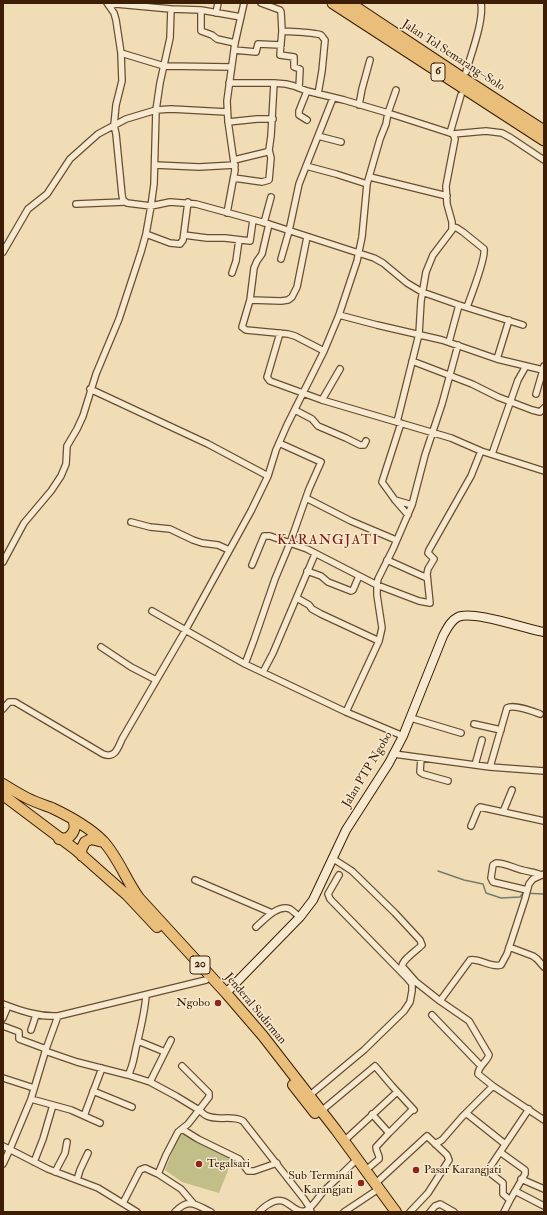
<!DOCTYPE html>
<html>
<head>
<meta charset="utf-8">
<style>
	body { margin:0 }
	#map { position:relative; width:547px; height:1215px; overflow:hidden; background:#f1ddb5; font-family:"IM FELL Double Pica",serif }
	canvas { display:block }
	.frame { position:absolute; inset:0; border:4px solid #3b1e04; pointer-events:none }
</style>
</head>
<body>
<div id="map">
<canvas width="547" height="1215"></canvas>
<div class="frame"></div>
</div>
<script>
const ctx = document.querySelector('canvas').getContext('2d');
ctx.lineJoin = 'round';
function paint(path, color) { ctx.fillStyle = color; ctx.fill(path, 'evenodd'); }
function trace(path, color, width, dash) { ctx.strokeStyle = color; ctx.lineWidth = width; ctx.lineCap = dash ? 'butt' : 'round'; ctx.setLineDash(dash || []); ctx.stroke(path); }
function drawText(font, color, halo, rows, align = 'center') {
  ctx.font = font + ' "IM FELL Double Pica",serif'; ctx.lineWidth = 3; ctx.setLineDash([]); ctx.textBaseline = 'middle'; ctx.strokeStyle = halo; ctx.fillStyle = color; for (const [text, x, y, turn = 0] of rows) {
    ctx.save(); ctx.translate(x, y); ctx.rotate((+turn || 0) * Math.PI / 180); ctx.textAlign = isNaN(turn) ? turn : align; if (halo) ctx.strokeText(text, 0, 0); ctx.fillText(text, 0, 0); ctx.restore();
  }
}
paint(new Path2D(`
	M180,1133L233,1158L219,1193L182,1182L165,1170Z`), '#c2be88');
trace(new Path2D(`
	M438,871L464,880L483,884L486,893L501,898L520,897L523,893L544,894`), '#757c6b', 1.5);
const minor = new Path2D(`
	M107,3L114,13L116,20L121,53L122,81L116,105L114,125L116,134L122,195L123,200L127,203L151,206L170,202L196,204L269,224L374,258L383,263L407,283L422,292L459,305L523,325
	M261,3L280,10L281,12L282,31L280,55L294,57V67L300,69L299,88
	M110,6L116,4L171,9
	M201,10V31L212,35L217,39L235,43
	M216,13L218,3
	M282,31C291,32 313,32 321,35C323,37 323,38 325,40L322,71L318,94
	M234,50L256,52L258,44L281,45
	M121,53L164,66L231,67
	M466,72C471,54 484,21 481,3
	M396,90L388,113L450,133L453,134L455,139L446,186L447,204L452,222V230L433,255L426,272L421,301L419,334L397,422
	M307,91L299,111V115L307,120
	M359,105L362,89L370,60
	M228,122L257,119H273
	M450,133L461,95
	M453,134L486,131L502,133L511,138L544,160
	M318,136L341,142
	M234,160L267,152L269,150L271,136L274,83
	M155,165L199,167L235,165
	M306,166L336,174L367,184
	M370,177L447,196
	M234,178L262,182L269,180L271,158L269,150
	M76,204L124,202
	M227,213L235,170L228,121L227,101L235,43L244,3
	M264,223L271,197
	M269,224L262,254L257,261L254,268L250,300L242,327L246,330L288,334L295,336L324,351
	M453,227L457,228L463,232L484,249C486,258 471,296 467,307
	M146,234L170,243L180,244L183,240L188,202
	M184,235L207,238H225L250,241L253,220
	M3,252L28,209L47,194L70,159L98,134L126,119L156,110L171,109L227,112
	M281,259L289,231L299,184L333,98
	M232,273L236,261L239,240
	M250,300L281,301L288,300L292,297L297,287L307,237
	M339,315L377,325L442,340L497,359L543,370L544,366
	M280,333L268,374L267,377L270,381L322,400L451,438L481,451L544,471
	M449,342L459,305
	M497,359L509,320
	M412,361L472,384L498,397L532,410L540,412L544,408
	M90,389L208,444L268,476
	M536,394L543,370
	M322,400L340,369
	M295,410L312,419L318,426L346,438L360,445H364L366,441
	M401,423L382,482L395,500L408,515
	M492,454L518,380L526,366
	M306,498L351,521L396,540
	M395,500L412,505
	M131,522L150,527L170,529L193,540L202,543L218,545L229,550
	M387,560L427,578
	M3,562L24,523L51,491L61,476L66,464L67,446L77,429L83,416L96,374L119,319L141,252L146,234L151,206L154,184L156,110L160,83L170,38L171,9L201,10L241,17
	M252,565L264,536H270L307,549L377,585L419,601L430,603L427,574L428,569L434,559L428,553L429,550L471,476L481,451
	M307,571L321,576L328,582L351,591L353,590L359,576
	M297,598L309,605L312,609L321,614L379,641
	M152,611L245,664L346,712L403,736
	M101,647L131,667L156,680
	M245,664L254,640L275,579L290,543L309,489L321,462L279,443
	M263,672L273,653L315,554
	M3,709L9,702H15L103,754C115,759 118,748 122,739L185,631L251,511L268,476L276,450L287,425L324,351L339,315L357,261L362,237L367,184L380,139L386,124L388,113L344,100L307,91L294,86L286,84L274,83H229
	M346,712L379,641L382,628L377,595V585L378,579L393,549L412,505L425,455L442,404L458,345
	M411,718L461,733
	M474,724L501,730
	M394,754L490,767L544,771
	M421,758L420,772L423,774L448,781
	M475,765L482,740
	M490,767L507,708C514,704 532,711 540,714
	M503,812L512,790
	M471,826L478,809L480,807L544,821
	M332,858L352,871L395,913L420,940L422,945C416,951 403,959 402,966L416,982L440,1001
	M195,880L272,913
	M527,890L493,882L491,878L493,865L496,863C505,863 514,868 522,870C529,872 535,872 541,875
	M256,927C264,920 278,904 290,909C293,911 297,915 300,917
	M509,947L533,956L537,959L544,967
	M3,1004C21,1011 39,1017 58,1016L206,980
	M432,1015L481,1066
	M3,1018L8,1006
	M3,1026L19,1032V1039L46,1049
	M31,1030L36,1015
	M138,1041L165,1052
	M45,1051L77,1062L128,1075C133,1067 134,1057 136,1048C140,1031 145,1012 146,995
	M128,1075L150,1082L171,1040
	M3,1078L34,1088
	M150,1082L176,1096L199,1110L209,1097V1093L182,1066
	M493,1086L478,1074C478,1066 487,1062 489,1055L469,1021L440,1001L470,960C480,958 490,968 501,965L507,954L525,899L529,884L533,879L544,874
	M93,1091L132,1107
	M310,1095L364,1050L404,1011L410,1002L412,991V984L407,978L330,899L328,894L339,875
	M31,1099L71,1110L100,1123
	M320,1112L375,1066L392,1086L414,1110
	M466,1113L505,1144
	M372,1114L389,1133L413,1109
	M84,1116L102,1068
	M182,1129L198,1139L239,1159L248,1171H254L277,1163
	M344,1141L397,1092
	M435,1144L442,1140L462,1117L493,1086L544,1120
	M3,1146L48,1169L98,1188L137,1212
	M500,1152L525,1170V1174L510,1200
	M34,1162L43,1139L53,1105
	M3,1164L10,1149L31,1099L46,1049L58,1016
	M366,1170L379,1159C380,1155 376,1152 376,1147L389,1133
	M55,1172L65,1153L67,1142
	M521,1179L544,1189
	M77,1180L80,1170L88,1153
	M376,1183L427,1136L447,1155L449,1160L428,1193L410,1212
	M515,1191L544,1206
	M123,1203L140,1170L145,1168L158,1174
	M193,1203L181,1189L158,1174L166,1155L178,1132L188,1124L199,1110C202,1112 204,1115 207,1116C218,1121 232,1115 243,1121L304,1199L310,1208L311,1212
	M175,1212C189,1197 196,1205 211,1212
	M259,1212C262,1209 265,1206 269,1204C287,1192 293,1215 305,1211C312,1208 317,1199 322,1193C332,1183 343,1173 353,1163
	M344,1212L374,1192
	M430,1212L435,1206L440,1204L454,1212
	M504,1212L510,1200L503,1194V1183L489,1172L488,1170L529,1109`);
const secondary = new Path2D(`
	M226,993L300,917L313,900L346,830L389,763L403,736L443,636C447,629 450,621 458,617C473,610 526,629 544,632`);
const trunk = new Path2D(`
	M3,784C11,789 19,794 27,798C35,802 44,805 52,808C71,817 89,827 103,841C118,857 126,880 139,898L226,993L263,1036L336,1130L396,1212
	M3,795L76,850L111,881L127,895L157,927
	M59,839L68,838C75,832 76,827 73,819
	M82,856L81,850L85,842L91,839L103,842
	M293,1085L315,1113`);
const motorway = new Path2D(`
	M333,3L544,140
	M349,3L456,74L544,131`);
trace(minor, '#684e30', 8);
trace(secondary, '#3b1e04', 10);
trace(trunk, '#3b1e04', 12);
trace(motorway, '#3b1e04', 13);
trace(minor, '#f6e9cf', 5.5);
trace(secondary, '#f6e9cf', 8);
trace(trunk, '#e8be7a', 10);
trace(motorway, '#e8be7a', 11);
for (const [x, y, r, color] of [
	[218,1003,4,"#8f2418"],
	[199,1164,4,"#8f2418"],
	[416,1170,4,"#8f2418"],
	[361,1183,4,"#8f2418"]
]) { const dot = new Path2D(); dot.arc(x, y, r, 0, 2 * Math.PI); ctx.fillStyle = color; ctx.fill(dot); trace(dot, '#f6e9cf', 1.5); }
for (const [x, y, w] of [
	[438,72,14],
	[200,965,20]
]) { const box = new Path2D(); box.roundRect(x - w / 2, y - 9, w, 18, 3); ctx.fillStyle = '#f6e9cf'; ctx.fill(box); trace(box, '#3b1e04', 1); }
drawText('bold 11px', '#3b1e04', null, [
	["6",438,72],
	["20",200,965]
]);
drawText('12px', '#3b1e04', '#f6e9cf', [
	["Jalan Tol Semarang–Solo",453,56,33],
	["Jalan PTP Ngobo",368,770,-59],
	["Jenderal Sudirman",255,1009,50]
]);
drawText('12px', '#3b1e04', '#f6e9cf', [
	["Ngobo",210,1003],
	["Tegalsari",207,1164,"left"],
	["Pasar Karangjati",424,1170,"left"],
	["Sub Terminal",353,1176],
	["Karangjati",353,1190]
], 'right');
ctx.letterSpacing = '1px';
drawText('14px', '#7a1f14', '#f6e9cf', [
	["KARANGJATI",328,541]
]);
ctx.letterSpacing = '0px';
</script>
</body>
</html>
